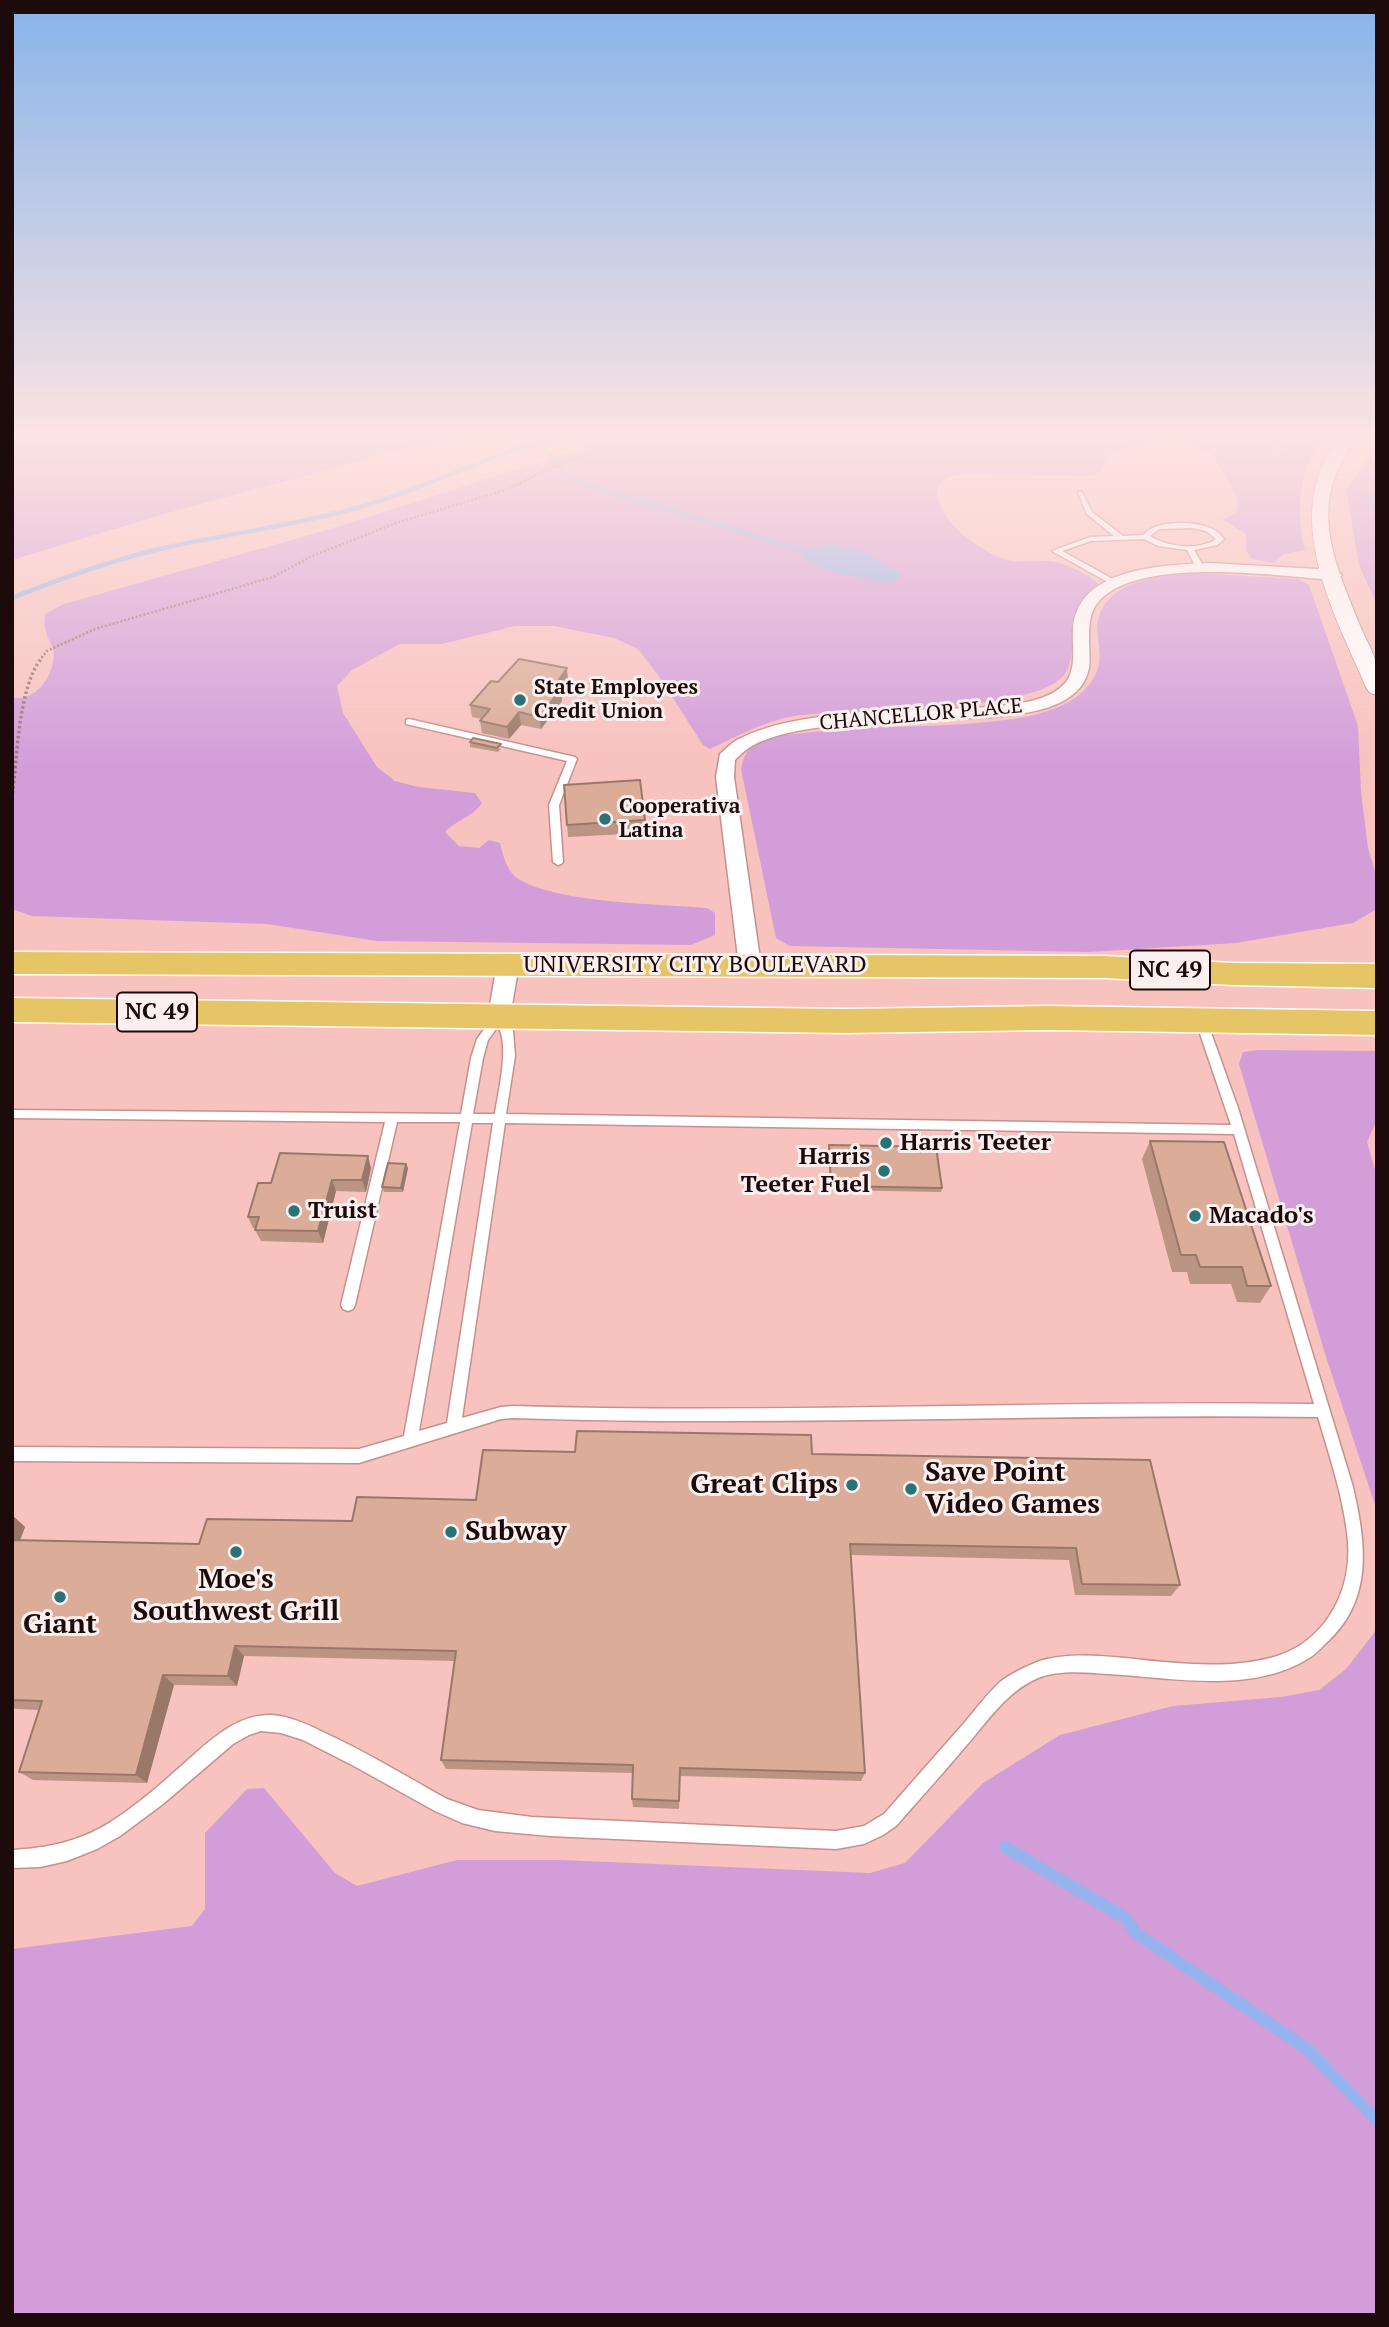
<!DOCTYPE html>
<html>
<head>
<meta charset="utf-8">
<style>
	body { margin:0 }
	#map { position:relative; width:1389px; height:2327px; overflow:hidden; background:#f8c2bf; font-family:"PT Serif",serif }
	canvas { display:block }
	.frame { position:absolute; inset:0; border:14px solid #1c0b0a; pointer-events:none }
</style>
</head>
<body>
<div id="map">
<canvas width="1389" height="2327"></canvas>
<div class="frame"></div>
</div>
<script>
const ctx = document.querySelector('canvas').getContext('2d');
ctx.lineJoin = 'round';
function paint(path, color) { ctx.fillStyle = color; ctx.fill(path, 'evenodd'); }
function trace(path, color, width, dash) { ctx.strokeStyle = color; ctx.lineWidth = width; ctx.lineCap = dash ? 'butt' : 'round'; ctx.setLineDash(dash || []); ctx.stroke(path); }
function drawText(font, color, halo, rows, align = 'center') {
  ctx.font = font + ' "PT Serif",serif'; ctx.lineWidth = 6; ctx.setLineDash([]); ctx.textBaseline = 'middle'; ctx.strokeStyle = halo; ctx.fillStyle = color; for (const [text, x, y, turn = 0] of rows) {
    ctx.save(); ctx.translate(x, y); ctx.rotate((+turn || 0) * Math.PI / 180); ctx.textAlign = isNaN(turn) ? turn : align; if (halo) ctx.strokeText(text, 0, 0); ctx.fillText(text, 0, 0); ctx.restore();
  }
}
paint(new Path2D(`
	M12,440H436L164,514L12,560Z
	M609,440H1147C1127,455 1112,441 1101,472L1088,476L967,473C956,475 939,476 938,491C936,522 987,557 1013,561C1029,563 1047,558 1062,564C1075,568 1090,576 1100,585C1095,594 1084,598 1079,608C1068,627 1078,657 1064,675C1033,714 850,708 794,716C765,721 737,736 710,749L703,745L658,675L638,649L614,638L554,626H515L442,644H400L352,670L337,686L343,713L377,767L395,781L418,787L475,793L482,803C473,817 456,820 445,832L459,846L479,848L489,840L500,843C503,855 507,873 520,880C560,903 659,904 707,908L715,913V935L691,945L377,941L267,924L32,916L12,909V698C36,701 52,678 54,656C54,643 42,636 45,614L64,604L334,528Z
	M1187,440H1324C1297,471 1296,511 1305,550L1284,554L1274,563L1252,559L1246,550V534L1223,520L1237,512L1238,499L1213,455Z
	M1377,446V605L1359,565L1346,490Z
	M1195,573L1298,579L1309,585L1358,726L1361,792L1368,848L1377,877V909L1353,923L1236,943L1089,952L790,946L776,938L741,769C743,760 745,752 753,746C766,735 788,735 804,733C871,724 939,729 1005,720C1040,716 1090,704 1099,664C1102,650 1095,635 1098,621C1106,579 1162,576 1195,573Z
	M1258,1050L1377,1051V1120L1367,1142L1377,1177V1511L1326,1357L1239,1064L1243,1052Z
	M1377,1625V2315H12V1949L192,1926L205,1909V1833L247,1789L264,1788L335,1873L357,1886L457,1860H561L870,1873L905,1863L983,1783L1060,1735L1173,1706L1281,1697L1319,1690L1346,1669L1374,1633Z`), '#d39dda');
paint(new Path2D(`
	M829,543L857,548L903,575L895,581H878L832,572L807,561L802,551Z`), '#95b3ed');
trace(new Path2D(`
	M1263,440L1302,462
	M537,442L557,461
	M562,469L573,481L812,553
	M1363,496L1377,502
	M12,598C62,578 112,560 164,548C227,534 290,526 353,509C420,491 481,457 549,440`), '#95b3ed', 4.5);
trace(new Path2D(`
	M1005,1847L1125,1918L1136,1933L1307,2049L1377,2120`), '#95b3ed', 12);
const service = new Path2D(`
	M1078,492H1082L1092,512L1123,536L1144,535C1154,520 1194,521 1210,528C1216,530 1220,534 1224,539L1217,545L1194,550L1205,569L1201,571L1197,569L1187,550L1158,546L1144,539L1091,541L1062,551L1120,583L1113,585L1052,551L1090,537L1114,536L1087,514ZM1192,528L1206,531L1216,539C1199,551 1167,547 1150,536L1159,529Z
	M409,719L575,757L577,759L559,805L563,862L561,864L558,865L553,862L549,805L567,761L406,724V720Z
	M499,1013L503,1014L513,1031L515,1056L506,1114L1231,1125L1195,1019L1201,1015L1205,1016L1238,1108L1353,1487C1366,1544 1374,1601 1325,1644C1320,1649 1315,1655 1309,1658C1251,1695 1170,1677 1107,1674C1085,1672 1058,1670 1038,1678C1007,1691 987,1722 966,1746C943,1773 919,1800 896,1826L883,1835L864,1844L836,1849L550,1836L495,1831L462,1823L435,1811L354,1766L303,1740L281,1733L261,1731L249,1735L233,1744L163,1804L120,1836L97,1849L67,1861L40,1867L12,1868V1850C47,1848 78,1842 109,1823C131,1809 152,1792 172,1774C202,1749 236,1708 280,1716C296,1719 311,1726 325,1733C367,1752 407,1777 447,1799L478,1810L532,1817L836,1831L864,1826L884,1814C911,1783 938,1753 965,1722C976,1709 987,1694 1000,1682C1010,1674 1025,1667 1037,1662C1073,1649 1126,1659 1164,1662C1199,1665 1235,1667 1270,1658C1323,1645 1352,1594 1348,1541C1344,1499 1330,1458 1318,1417C1050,1413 781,1427 513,1418L501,1419L359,1463L12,1461V1447L359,1449L404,1436L460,1122H397L355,1305L353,1309L348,1311L343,1309L341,1305L385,1122L12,1118V1110L461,1114L471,1058L477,1039L495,1014ZM498,1026C510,1047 498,1091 495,1114H473L483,1058L488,1040ZM472,1123H493L447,1423L419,1431ZM505,1123L1234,1134L1314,1404C1047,1400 780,1414 513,1406L501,1407L462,1418Z`);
const minor = new Path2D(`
	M1210,563L1334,570L1342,575L1334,580C1277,576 1142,556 1100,600C1089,611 1089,626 1089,641C1089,651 1091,662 1088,672C1077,710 1023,714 991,717C933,721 800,718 752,746C746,749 740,755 735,760L734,777L761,966L758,971L750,973L742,971L739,966L716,777L720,754C726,749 733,741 741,738C803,707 921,711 991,707C1015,704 1050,702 1066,682C1077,667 1072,647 1073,629C1077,567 1164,565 1210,563Z
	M508,957L516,959L519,964L510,1017L507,1023L499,1025L491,1023L488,1017L497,964L500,959Z`);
const tertiary = new Path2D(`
	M1339,440H1355C1308,504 1332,556 1359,623C1364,637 1375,653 1377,668C1378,677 1377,686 1377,695L1370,693L1367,689C1335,615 1278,513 1339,440Z`);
const primary = new Path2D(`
	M12,952L1105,956L1232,963L1377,964V988L1232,985L1105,978L12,974Z
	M12,998L846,1009L1048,1006L1377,1011V1035L1048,1030L846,1033L12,1022Z`);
trace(service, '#c4918d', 3);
trace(minor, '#c4918d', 3);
trace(tertiary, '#c4918d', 2);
trace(primary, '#fff', 3);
trace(new Path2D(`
	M39,661L47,651L95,629L273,577L312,556L396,523L508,489L550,468L628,440`), '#9b7572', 2.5, [2, 2]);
trace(new Path2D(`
	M12,798C17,760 18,688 41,659`), '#9b7572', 3.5, [2.5, 2.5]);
paint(service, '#fff');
paint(minor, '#fff');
paint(tertiary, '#fff');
paint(primary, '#e6c567');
paint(new Path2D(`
	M568,680L561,690L562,701L541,729L521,725L509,739L482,733L480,721L481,719L472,717L470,705L498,682Z
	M470,742L501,749L498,752L470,747Z
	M564,785L645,820V833L568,837Z
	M1150,1141L1271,1286L1260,1303L1237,1302L1231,1284H1190L1187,1272H1172L1142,1159Z
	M829,1145L942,1188L941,1192L830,1190Z
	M406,1164L408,1168L403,1192H384L382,1187Z
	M371,1168L366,1192L336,1191L323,1243L261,1241L255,1230L256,1228H253L248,1217L271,1183Z
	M575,1452L812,1454L1180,1585L1171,1596L1075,1595L1069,1560L851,1555L865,1773L861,1781L680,1776L679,1809L633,1807L632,1799L633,1773L446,1769L441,1760L455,1661L244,1656L237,1686L174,1685L147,1783L33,1780L19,1772L39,1710L16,1709L12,1707V1515L25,1527L20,1540L199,1544L352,1521L476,1500Z`), '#bc9483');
paint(new Path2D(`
	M567,668L568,680L561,690L562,701L541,729L539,717L554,687Z
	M519,712L521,725L509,739L507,727Z
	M368,1156L371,1168L366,1192L362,1180Z
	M406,1164L408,1168L403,1192L401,1188Z
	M332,1180L336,1191L323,1243L318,1231Z
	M12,1515L25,1527L16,1551L12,1548Z
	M235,1646L244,1656L237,1686L228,1676Z
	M163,1675L174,1685L147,1783L136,1775Z`), '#99786a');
const building = new Path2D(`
	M519,659L567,668L554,687L561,689L539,717L519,712L507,727L480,721L490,709L470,705L491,681L498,682Z
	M473,738L501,744L497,748L470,742Z
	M640,780L645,820L567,825L564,785Z
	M1150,1141L1224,1142L1271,1286H1247L1242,1267H1200L1196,1255H1181Z
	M829,1145L936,1147L942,1188L831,1186Z
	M280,1153L368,1156L362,1180H332L318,1231L255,1230L259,1217H248L258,1183H271Z
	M388,1163L406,1164L401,1188L382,1187Z
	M577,1431L811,1435L812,1454L1150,1460L1180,1585L1082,1584L1076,1548L850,1544L865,1773L680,1768L679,1801L632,1799L633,1765L441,1760L456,1651L235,1646L228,1676L163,1675L136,1775L19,1772L42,1701L12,1700V1540L199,1544L207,1519L352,1521L357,1497L476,1500L483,1450L575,1452Z`);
paint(building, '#dbac98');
trace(building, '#99786a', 2);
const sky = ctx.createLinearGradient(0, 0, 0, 766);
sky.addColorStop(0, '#87b4ea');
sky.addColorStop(0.57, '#fce4e2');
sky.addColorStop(1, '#fce4e200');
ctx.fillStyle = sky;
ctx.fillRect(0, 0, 1389, 766);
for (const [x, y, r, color] of [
	[520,700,7,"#287278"],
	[605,819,7,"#287278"],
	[886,1143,7,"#287278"],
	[884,1171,7,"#287278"],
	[294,1211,7,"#287278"],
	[1195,1216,7,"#287278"],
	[852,1485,7,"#287278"],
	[911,1489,7,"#287278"],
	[451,1532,7,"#287278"],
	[236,1552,7,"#287278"],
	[60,1597,7,"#287278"]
]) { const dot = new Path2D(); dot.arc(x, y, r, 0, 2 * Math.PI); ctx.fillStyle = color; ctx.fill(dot); trace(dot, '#fbf0ef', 2.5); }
drawText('bold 21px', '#1c0b0a', '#fbf0ef', [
	["State Employees",534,688],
	["Credit Union",534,712],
	["Cooperativa",619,807],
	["Latina",619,831]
], 'left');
drawText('21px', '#1c0b0a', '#fbf0ef', [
	["CHANCELLOR PLACE",921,715,-5]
]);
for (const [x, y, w] of [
	[1170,970,80],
	[157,1012,80]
]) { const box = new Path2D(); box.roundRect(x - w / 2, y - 19.5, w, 39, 5); ctx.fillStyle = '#fbf0ef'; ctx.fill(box); trace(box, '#1c0b0a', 2); }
drawText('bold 23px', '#1c0b0a', null, [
	["NC 49",1170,970],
	["NC 49",157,1012]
]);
drawText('24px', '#1c0b0a', '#fbf0ef', [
	["UNIVERSITY CITY BOULEVARD",695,965]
]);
drawText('bold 24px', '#1c0b0a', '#fbf0ef', [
	["Harris Teeter",900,1143],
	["Harris",870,1157,"right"],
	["Teeter Fuel",870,1185,"right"],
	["Truist",308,1211],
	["Macado's",1209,1216]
], 'left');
drawText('bold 28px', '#1c0b0a', '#fbf0ef', [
	["Save Point",925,1473],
	["Video Games",925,1505],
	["Great Clips",838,1485,"right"],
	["Subway",465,1532],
	["Moe's",236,1580,"center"],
	["Southwest Grill",236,1612,"center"],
	["Giant",60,1625,"center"]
], 'left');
</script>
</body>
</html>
